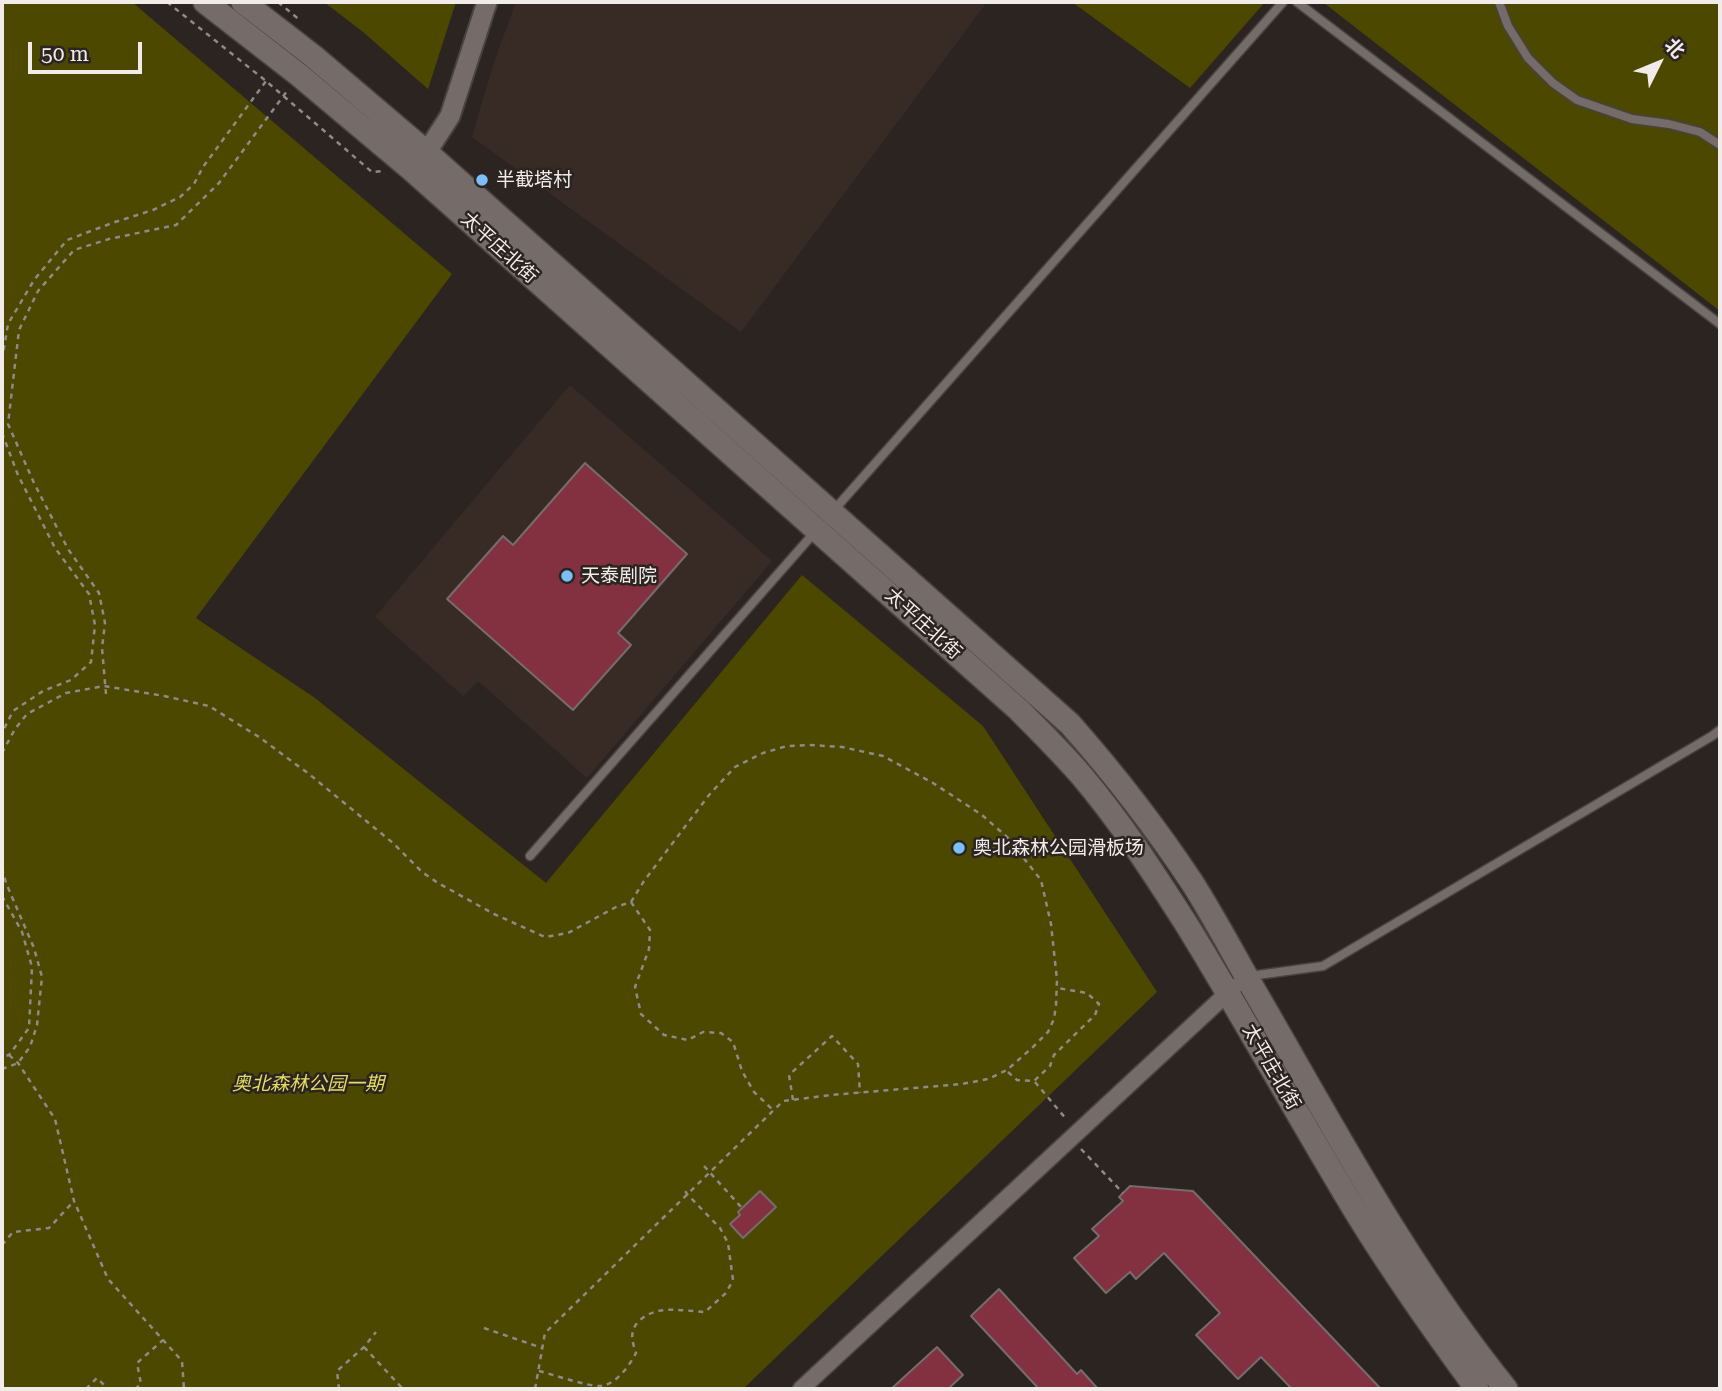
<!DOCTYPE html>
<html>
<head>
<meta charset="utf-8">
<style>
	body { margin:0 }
	#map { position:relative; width:1722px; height:1391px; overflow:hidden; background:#2b2421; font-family:"Roboto Serif","Noto Sans SC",serif }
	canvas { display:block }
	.frame { position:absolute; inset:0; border:4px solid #f1ecea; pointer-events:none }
	.north { position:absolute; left:1624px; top:28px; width:70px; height:70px; -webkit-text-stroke:5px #2b2421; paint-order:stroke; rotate:47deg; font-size:19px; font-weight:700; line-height:28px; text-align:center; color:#f1ecea }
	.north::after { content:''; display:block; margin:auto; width:24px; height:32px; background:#f1ecea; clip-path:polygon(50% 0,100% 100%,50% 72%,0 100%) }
	.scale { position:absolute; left:28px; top:42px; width:114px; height:32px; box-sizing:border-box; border:4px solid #f1ecea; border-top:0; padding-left:9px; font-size:21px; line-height:24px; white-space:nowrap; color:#f1ecea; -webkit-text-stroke:5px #2b2421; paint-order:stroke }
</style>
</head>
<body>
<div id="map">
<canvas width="1722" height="1391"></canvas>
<div class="frame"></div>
<div class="north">北</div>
<div class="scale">50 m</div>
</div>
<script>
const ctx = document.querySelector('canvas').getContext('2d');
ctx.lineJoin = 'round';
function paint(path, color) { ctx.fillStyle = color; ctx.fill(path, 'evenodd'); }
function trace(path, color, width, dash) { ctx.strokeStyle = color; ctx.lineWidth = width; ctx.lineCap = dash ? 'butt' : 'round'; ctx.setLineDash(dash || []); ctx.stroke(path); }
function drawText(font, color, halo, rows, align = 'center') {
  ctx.font = font + ' "Roboto Serif","Noto Sans SC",serif'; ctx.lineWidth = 5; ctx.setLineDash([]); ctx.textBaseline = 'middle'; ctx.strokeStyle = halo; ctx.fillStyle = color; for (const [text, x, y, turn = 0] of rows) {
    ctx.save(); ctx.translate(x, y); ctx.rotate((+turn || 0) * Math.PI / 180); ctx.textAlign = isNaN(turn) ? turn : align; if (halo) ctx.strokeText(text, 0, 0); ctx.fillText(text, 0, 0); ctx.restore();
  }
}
paint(new Path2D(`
	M516,2H987L741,332L472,137L494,62Z
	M570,385L772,561L587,778L478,681L463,696L375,617Z`), '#382b25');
paint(new Path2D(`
	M2,2H132L452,274L196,618L315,698L546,883L802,575L983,726L1157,992L743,1389H2Z
	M324,2H456L428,89L363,32Z
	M1072,2H1265L1190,88Z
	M1322,2H1720V311L1324,3Z`), '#4d4800');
const building = new Path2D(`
	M585,463L687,554L618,633L631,645L573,710L447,599L503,536L513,545Z
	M1130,1186L1193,1191L1381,1389H1292L1261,1357L1238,1379L1196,1335L1220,1313L1164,1253L1136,1279L1130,1272L1106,1293L1074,1258L1099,1236L1092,1229L1123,1201L1119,1197Z
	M760,1191L776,1207L743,1238L730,1224L740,1215L738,1212Z
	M999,1289L1077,1374L1081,1370L1098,1389H1039L971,1316Z
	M937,1347L963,1375L948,1389H891Z`);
paint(building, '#833141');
trace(building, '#756c6d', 2);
const service = new Path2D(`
	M1297,2L1720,324
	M1499,2L1508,26L1528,58L1553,83L1577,100L1632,119L1669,124L1700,132L1720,145
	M834,510L1283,2
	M530,856L814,533
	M1250,976L1323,966L1712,736L1720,730`);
const minor = new Path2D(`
	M801,1389L1234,987`);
const tertiary = new Path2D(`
	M417,162L432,144L450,116L487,2`);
const secondary = new Path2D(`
	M205,2L299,75L411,169L1019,710C1040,731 1061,752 1081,775C1120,821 1153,872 1185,922C1240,1011 1290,1102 1344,1192C1384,1260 1430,1325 1477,1389
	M243,2L313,56L426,152L1070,724C1115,775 1156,828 1193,884C1215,919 1234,955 1254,990C1333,1126 1407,1267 1506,1389`);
trace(service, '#484341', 11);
trace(minor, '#484341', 19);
trace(tertiary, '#484341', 23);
trace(secondary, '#484341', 26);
trace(new Path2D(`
	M167,2L266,81L372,172L383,171
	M278,2L301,21
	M2,360L8,324L34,280L67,240L115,222L153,210L180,197L194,184L203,167L266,81
	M2,433L18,475L55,548L89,594L95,625L91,662L71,680L43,691L13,711L2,733
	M106,694L102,648L105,623L99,593L68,549L34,483L8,424L19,330L38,291L74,250L109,239L176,225L219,183L287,91
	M2,753L15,729L27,714L66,693L104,686L164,696L209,706L259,737L309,774L393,843L422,872L438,883L494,914L545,937L568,933L616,907L631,902L644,881L709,795L735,767L763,753L787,746L810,745L842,747L883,756L933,783L982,815L1007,837L1041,880L1051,924L1057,980L1056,1005L1054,1019L1048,1032L1033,1047L1007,1070L988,1079L962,1084L831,1095L783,1101L545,1333L535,1389
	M2,868L6,883L34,948L42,977L37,1025L30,1047L18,1063L2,1069
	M2,896L22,932L32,967L29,1028L9,1055L2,1057
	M631,902L650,930L649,949L635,987L641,1014L664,1035L688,1040L703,1032L721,1033L733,1042L742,1071L754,1092L773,1110
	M9,1055L18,1063L55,1119L74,1201L108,1279L182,1361L184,1389
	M1008,1072L1017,1080L1034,1081L1050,1066L1054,1055L1095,1015L1099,1004L1087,993L1057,988
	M1035,1082L1067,1120
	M793,1100L789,1075L832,1036L858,1064L860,1093
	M1081,1149L1123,1193
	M704,1166L742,1208
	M2,1245L13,1232L49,1228L74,1201
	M484,1328L542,1348
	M364,1347L403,1389
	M539,1371C551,1374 590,1387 600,1386C616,1385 629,1366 636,1353C632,1341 629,1331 639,1321C657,1304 683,1311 705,1312L726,1293L733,1280L728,1243L720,1228L687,1194L683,1187
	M86,1389L97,1378L108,1389
	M135,1389L141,1384L137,1363L163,1340
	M339,1389L337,1371L364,1347L376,1332`), '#8f8987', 2.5, [5, 5]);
trace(service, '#756c69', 8);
trace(minor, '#756c69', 16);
trace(tertiary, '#756c69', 19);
trace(secondary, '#756c69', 23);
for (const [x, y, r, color] of [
	[482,180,7,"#7bbef8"],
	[567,576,7,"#7bbef8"],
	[959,848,7,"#7bbef8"]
]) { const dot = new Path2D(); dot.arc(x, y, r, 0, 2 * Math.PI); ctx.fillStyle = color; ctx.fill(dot); trace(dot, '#2b2421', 2.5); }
drawText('19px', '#f1ecea', '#2b2421', [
	["半截塔村",496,180],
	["天泰剧院",581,576],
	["奥北森林公园滑板场",973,848]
], 'left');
drawText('19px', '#f1ecea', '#2b2421', [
	["太平庄北街",499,248,42],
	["太平庄北街",923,624,42],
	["太平庄北街",1271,1067,60]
]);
drawText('italic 19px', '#e5dd62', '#2b2421', [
	["奥北森林公园一期",308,1084]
]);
</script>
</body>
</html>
